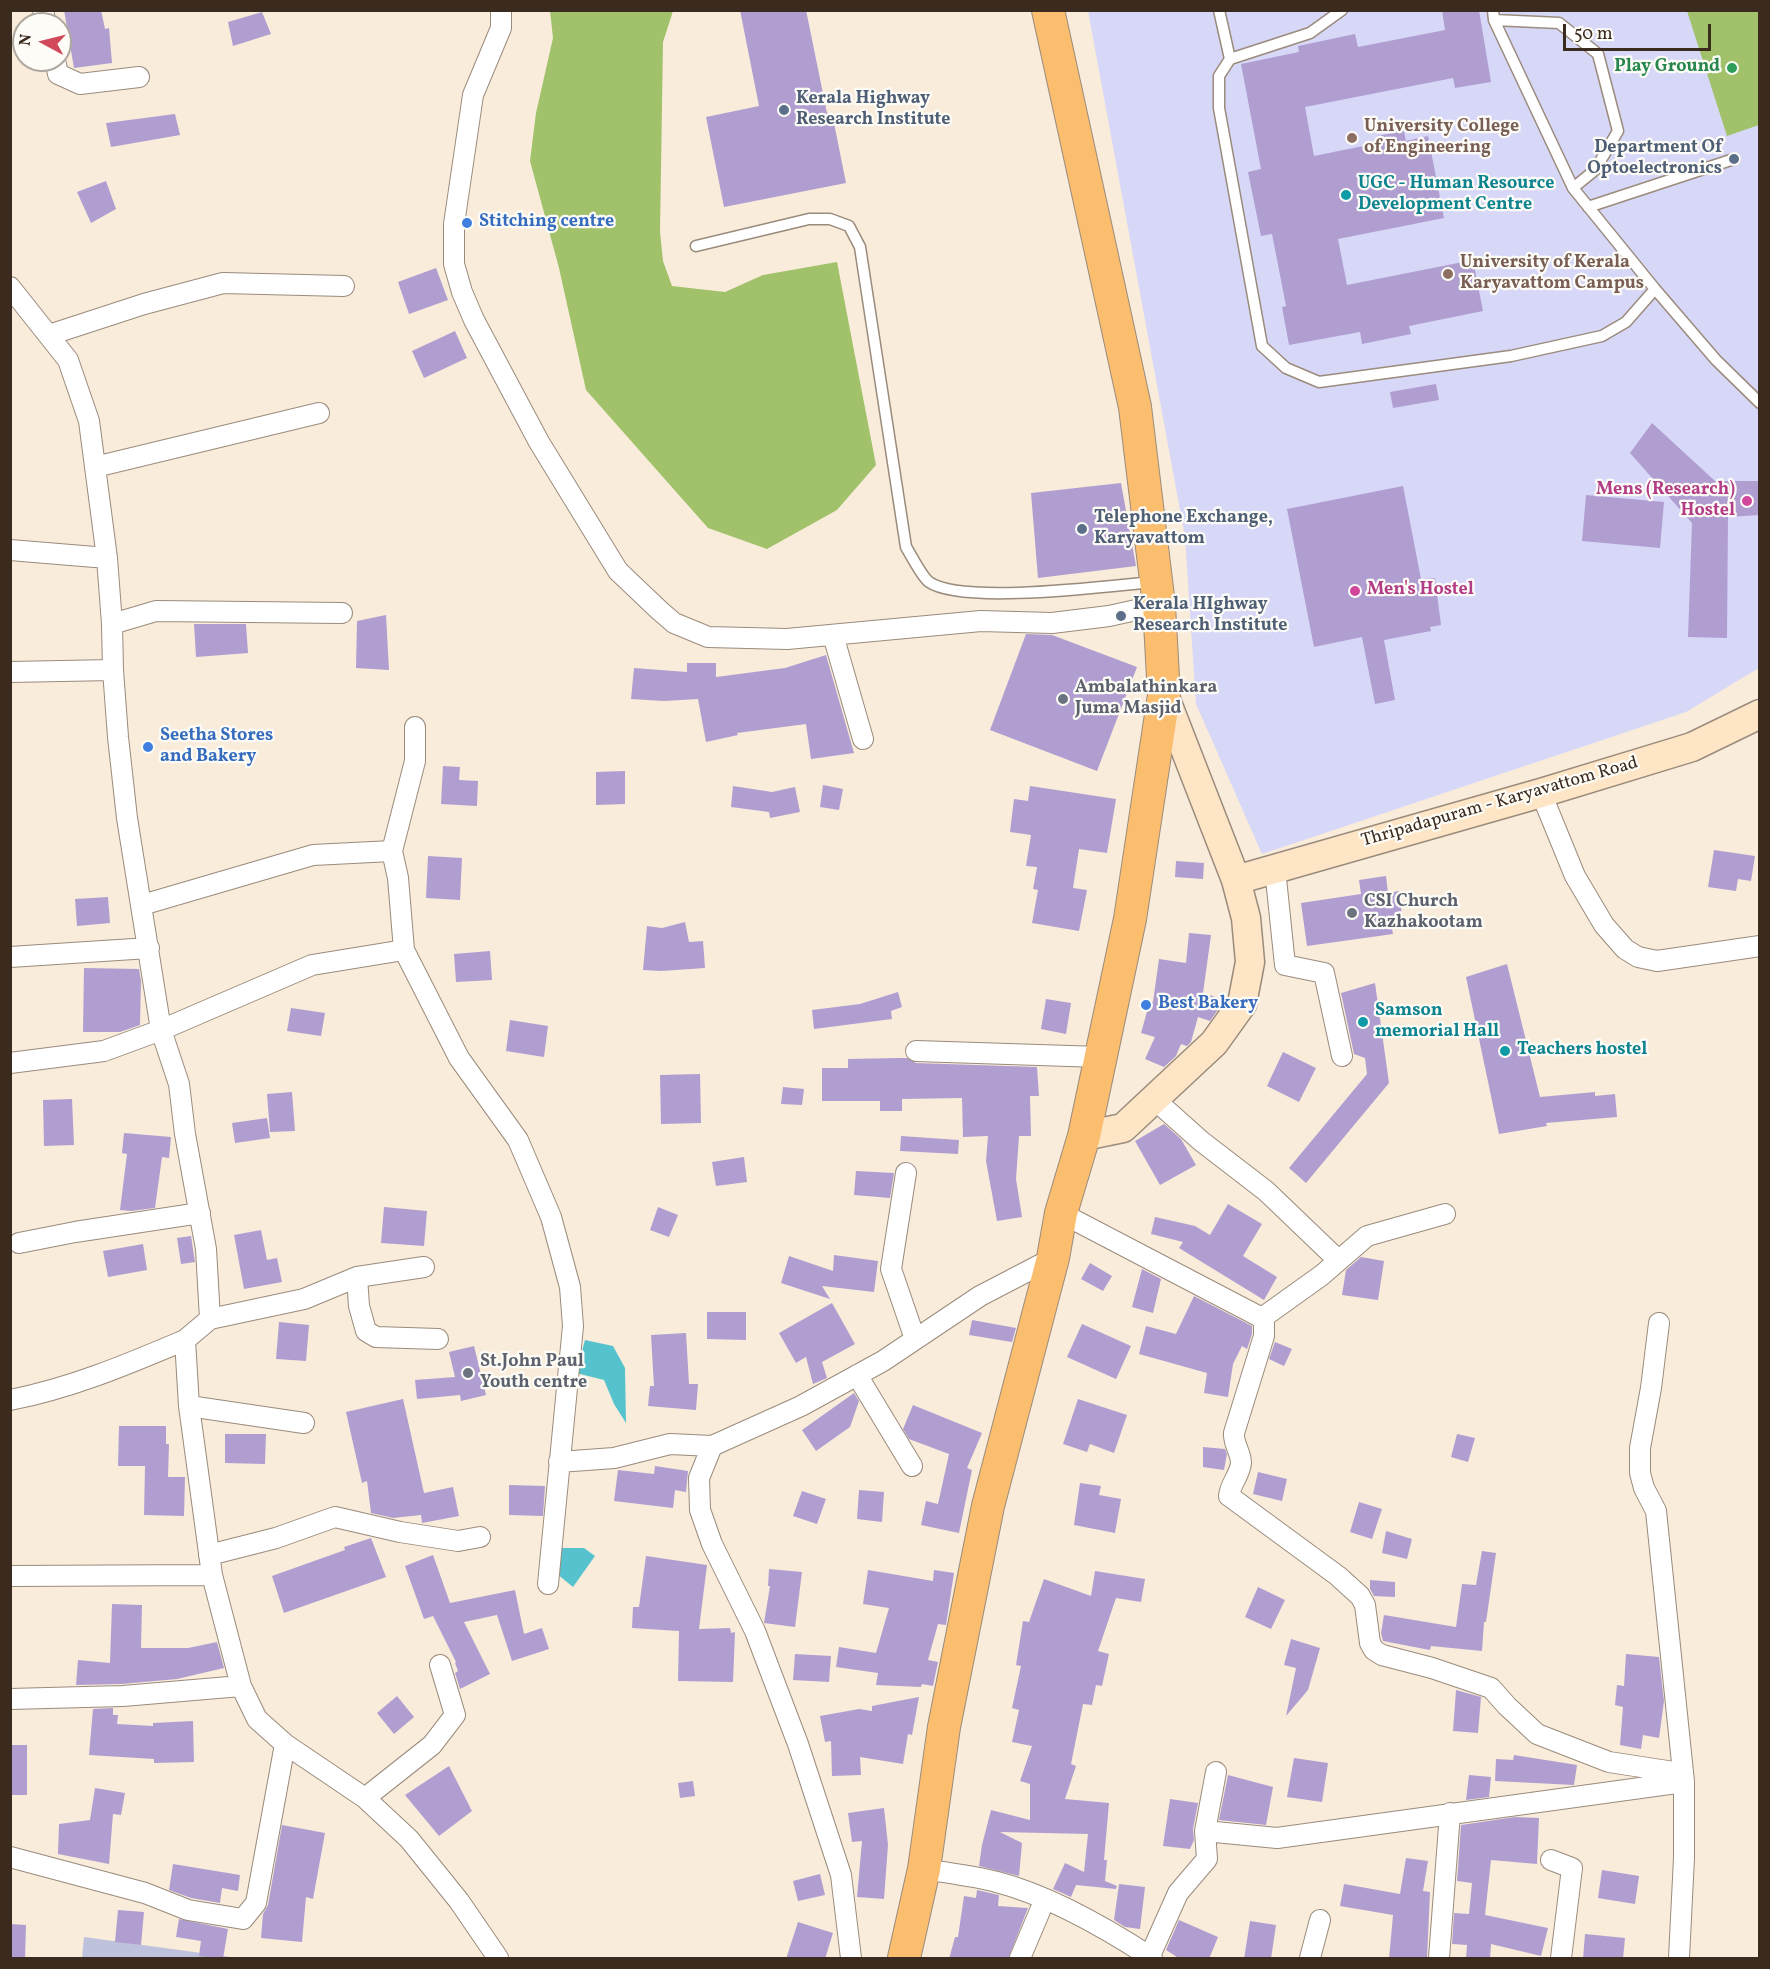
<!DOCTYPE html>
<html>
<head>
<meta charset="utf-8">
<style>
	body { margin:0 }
	#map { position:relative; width:1770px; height:1969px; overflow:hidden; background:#f9ecdb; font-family:Vollkorn,serif }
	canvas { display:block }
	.frame { position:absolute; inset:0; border:12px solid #3b2a1e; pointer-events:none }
	.north { position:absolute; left:12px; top:12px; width:60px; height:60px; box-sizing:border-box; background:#fdfcf7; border:2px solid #afa8a0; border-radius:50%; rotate:277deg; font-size:16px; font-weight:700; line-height:24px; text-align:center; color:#3b2a1e }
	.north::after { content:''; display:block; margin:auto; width:21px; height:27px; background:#d1495b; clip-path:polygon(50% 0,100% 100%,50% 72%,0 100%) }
	.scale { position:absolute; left:1563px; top:24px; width:148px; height:27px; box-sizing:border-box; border:3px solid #3b2a1e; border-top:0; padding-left:8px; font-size:18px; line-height:21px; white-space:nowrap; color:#3b2a1e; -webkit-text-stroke:4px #fdfcf7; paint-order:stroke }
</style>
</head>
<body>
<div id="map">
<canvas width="1770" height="1969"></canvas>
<div class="frame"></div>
<div class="north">N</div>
<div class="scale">50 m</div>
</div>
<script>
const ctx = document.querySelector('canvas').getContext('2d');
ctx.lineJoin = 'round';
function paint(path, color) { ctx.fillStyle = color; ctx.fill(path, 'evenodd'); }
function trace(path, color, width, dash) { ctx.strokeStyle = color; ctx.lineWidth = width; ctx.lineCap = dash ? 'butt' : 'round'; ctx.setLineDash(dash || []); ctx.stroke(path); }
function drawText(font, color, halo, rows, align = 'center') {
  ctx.font = font + ' Vollkorn,serif'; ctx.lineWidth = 4.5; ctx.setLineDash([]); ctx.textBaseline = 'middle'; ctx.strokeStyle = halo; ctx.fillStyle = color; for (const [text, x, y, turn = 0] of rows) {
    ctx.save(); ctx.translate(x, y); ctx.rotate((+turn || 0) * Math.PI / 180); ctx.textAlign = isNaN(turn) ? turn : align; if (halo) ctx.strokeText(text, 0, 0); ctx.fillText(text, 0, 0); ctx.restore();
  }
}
paint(new Path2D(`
	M1088,11H1759V668L1686,712L1262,854L1196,704L1185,537Z`), '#d7d7f8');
paint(new Path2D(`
	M84,1937L238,1958H82Z`), '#bfc2dd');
paint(new Path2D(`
	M550,11H673L663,42L660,232L663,261L672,286L725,292L763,275L837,262L876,465L837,510L767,549L708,528L586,390L559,268L530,161L536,113L553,38Z
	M1687,11H1759V125L1727,136Z`), '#a1c26b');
paint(new Path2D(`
	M585,1340L613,1346L625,1368L626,1423L614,1404L604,1380L576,1373Z
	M561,1548H584L595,1556L573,1587L556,1573Z`), '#55c2ce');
paint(new Path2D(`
	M64,10H101L105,29L109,28L112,63L74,68Z
	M740,10H806L827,113L833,118L846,183L724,207L706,117L759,106Z
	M1442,10H1479L1491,82L1455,88L1453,78L1305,107L1314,156L1378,143L1377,136L1404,131L1406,141L1428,136L1444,218L1338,239L1347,285L1473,260L1483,311L1409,326L1411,334L1362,344L1360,332L1289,345L1282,307L1286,306L1272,234L1261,236L1248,172L1261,169L1241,64L1299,52L1298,46L1355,34L1358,47L1445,30Z
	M262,12L271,34L233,46L228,22Z
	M175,114L180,135L111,147L106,123Z
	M106,181L116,209L91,223L77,192Z
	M436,268L448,300L409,314L398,282Z
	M455,331L467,358L424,378L412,351Z
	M1436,384L1439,400L1393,408L1390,392Z
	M1652,423L1715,481H1760V515L1728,517L1727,638L1688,637L1692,523L1630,453Z
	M1121,483L1136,566L1038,578L1031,493Z
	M1403,486L1421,579L1435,578L1441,625L1430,627L1431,631L1384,640L1395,700L1375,704L1362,637L1314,647L1287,509Z
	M1586,495L1664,502L1660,548L1582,541Z
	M386,615L389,670L356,668L357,621Z
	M194,624H246L248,653L196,657Z
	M1026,634L1052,635L1137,667L1097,771L990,730Z
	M826,655L854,753L811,759L806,724L737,733L738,735L706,742L698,699L664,701L631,699L634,668L687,672V663H716V677L785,668Z
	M443,766L460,767L459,780L478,781L477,806L441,804Z
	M625,771V804L596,805V772Z
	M823,785L843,789L839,810L820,807Z
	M733,786L772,792L795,787L800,812L770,818L769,812L731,807Z
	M1030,786L1116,799L1107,853L1079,849L1073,888L1087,890L1079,931L1032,923L1038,890L1033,889L1037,867L1026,866L1031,835L1010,832L1014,799L1028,801Z
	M1714,850L1755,856L1751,881L1738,879L1736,891L1708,887Z
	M428,856L462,858L460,900L426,898Z
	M1176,861L1204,863L1203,879L1175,877Z
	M1386,876L1388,893L1399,891L1403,925L1391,923L1393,934L1307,946L1301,903L1361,894L1359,880Z
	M108,897L110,923L77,926L75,899Z
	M685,922L689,942L703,941L705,968L661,971L643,970L647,926L662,928Z
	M1189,933L1211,935L1203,993L1225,1000L1210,1021L1198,1017L1191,1042L1187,1046L1181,1044L1176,1056L1164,1067L1145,1059L1155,1037L1141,1033L1150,1001L1153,1002L1159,959L1186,963Z
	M490,951L492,980L456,982L454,954Z
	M1507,964L1540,1097L1595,1092V1096L1615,1094L1617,1117L1546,1123L1547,1126L1499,1134L1466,977Z
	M84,968L139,969L141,981L140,1025L120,1032H83Z
	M1375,983L1389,1083L1306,1183L1289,1168L1367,1074L1365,1058L1354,1054L1341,993Z
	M898,992L902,1007L891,1011L892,1019L814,1029L812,1010L860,1004Z
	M1046,999L1071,1003L1066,1034L1041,1029Z
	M291,1008L325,1013L321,1036L287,1031Z
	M510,1020L548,1026L544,1057L506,1051Z
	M1283,1052L1316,1068L1299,1102L1267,1086Z
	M898,1058H907L916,1063L1037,1067L1039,1096H1030L1031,1136H1019L1016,1179L1022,1217L997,1221L986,1161L988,1136L963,1137L962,1098L902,1099V1111H880V1101H822V1068H848V1059Z
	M700,1074L701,1123L661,1124L660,1075Z
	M783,1087L804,1089L802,1105L781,1104Z
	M292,1092L295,1131L270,1132L267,1094Z
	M72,1099L74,1145L44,1146L43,1100Z
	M267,1118L270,1138L235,1143L232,1123Z
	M1164,1124L1181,1139L1196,1165L1160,1185L1135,1141Z
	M124,1133L171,1137L169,1158L162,1157L155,1208L131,1211L120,1210L127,1154L122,1153Z
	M901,1136L959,1140L958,1154L900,1151Z
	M744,1157L747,1182L716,1186L712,1162Z
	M856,1171L894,1173L890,1198L854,1195Z
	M1228,1204L1262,1224L1243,1256L1277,1277L1264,1300L1179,1248L1183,1242L1151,1234L1155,1217L1195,1226L1210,1235Z
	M384,1207L427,1211L424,1246L381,1243Z
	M658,1207L678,1215L669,1237L650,1230Z
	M261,1230L267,1260L277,1258L282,1282L244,1289L234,1235Z
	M191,1236L195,1262L181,1264L177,1238Z
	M143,1244L147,1270L108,1277L103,1251Z
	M834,1255L878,1261L874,1292L822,1286L830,1299L781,1283L789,1256L833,1271Z
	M1361,1257L1384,1261L1378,1300L1342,1295L1346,1270Z
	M1090,1263L1112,1276L1103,1291L1081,1279Z
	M1142,1269L1161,1279L1153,1313L1132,1307Z
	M1194,1296L1252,1326V1334L1247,1349L1242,1346L1233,1364L1228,1397L1204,1393L1207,1373L1139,1354L1146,1326L1176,1334Z
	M832,1303L855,1344L822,1362L827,1378L813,1384L806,1357L796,1363L779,1333Z
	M707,1312H746V1340L707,1339Z
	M972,1320L1016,1328L1012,1342L969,1335Z
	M279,1322L309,1325L306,1361L276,1359Z
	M1082,1324L1131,1346L1116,1379L1067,1357Z
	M686,1333L689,1384H698L696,1410L648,1406L650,1386H654L651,1335Z
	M1275,1342L1292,1349L1284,1366L1269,1359Z
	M474,1346L486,1395L461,1401L460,1395L417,1399L415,1380L455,1377L449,1352Z
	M854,1393L859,1401L850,1427L816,1451L802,1430Z
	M403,1399L424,1493L453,1487L459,1516L422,1523L421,1515L393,1518L371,1513L367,1481L362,1483L346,1412Z
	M1078,1399L1127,1415L1114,1453L1090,1444L1087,1452L1063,1444Z
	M913,1405L982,1433L967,1468L972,1470L959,1533L921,1525L926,1501L938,1504L949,1454L909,1439L903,1429Z
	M119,1426H166V1444H169L168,1477H185L184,1516L144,1515L145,1466H118Z
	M225,1434H266L265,1464L225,1463Z
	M1457,1434L1475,1438L1468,1462L1451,1457Z
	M1203,1447L1225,1449L1227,1454L1224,1470L1203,1467Z
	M655,1466L688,1471L686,1492L675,1490L673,1508L614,1501L618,1470L654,1474Z
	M1258,1472L1287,1479L1282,1501L1253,1494Z
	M1080,1483L1101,1486L1099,1495L1121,1499L1115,1533L1074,1525Z
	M509,1485L545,1486L543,1516L509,1515Z
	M859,1490L884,1492L882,1522L857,1519Z
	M802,1491L826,1499L817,1524L793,1516Z
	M1359,1502L1382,1509L1372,1539L1350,1532Z
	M1386,1531L1412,1539L1407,1559L1382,1553Z
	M371,1538L386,1577L284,1613L272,1576L345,1550L344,1547Z
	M1482,1551L1496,1553L1486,1622H1484L1482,1651L1431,1646L1430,1650L1383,1641L1381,1633L1384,1615L1456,1627L1462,1584L1476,1585Z
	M433,1555L450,1603L515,1590L524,1634L542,1628L549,1649L512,1661L497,1615L464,1622L490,1674L460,1689L455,1673L458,1671L455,1663L456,1662L433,1616L424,1619L405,1566Z
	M646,1556L707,1565L699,1629L730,1628L731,1633L735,1632L733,1682L678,1681L679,1631L632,1628L633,1607H639Z
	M769,1569L802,1572L795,1627L764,1623L770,1586H768Z
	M868,1570L933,1581L934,1570L954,1573L946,1625L938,1624L928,1660L938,1662L933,1686L922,1684L921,1687L876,1685L878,1673L836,1667L839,1647L876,1653L889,1608L863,1604Z
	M1095,1571L1145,1579L1141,1602L1116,1598L1098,1651L1109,1654L1102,1686L1096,1685L1092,1705L1083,1704L1071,1764L1076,1766L1065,1799L1109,1803L1104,1860H1107L1105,1881L1117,1886L1116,1889L1076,1885L1071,1897L1053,1889L1065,1863L1084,1872L1088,1834L1000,1832L1022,1843L1019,1876L979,1866L982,1845L991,1810L1030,1820V1784L1020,1781L1032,1746L1012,1742L1019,1710L1012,1708L1021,1666L1016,1665L1023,1621L1029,1622L1044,1579L1091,1596Z
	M1370,1580L1395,1582V1597L1374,1596L1370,1589Z
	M1258,1587L1285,1600L1271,1629L1245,1617Z
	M112,1604L142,1605L141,1648H188L217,1642L224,1668L177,1679L122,1684L76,1685L78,1660L110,1663Z
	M1291,1639L1320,1648L1308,1690L1286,1716L1296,1668L1284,1665Z
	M795,1654L831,1656L829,1682L793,1680Z
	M1626,1654L1659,1657L1664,1701L1659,1738L1643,1735L1641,1749L1620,1745L1623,1707L1615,1705L1617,1685L1624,1686Z
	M1456,1690L1481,1697L1478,1733L1453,1731Z
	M397,1696L414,1717L394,1734L377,1713Z
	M919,1697L912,1735L908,1734L903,1764L860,1757L861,1775L832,1776L831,1741L825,1742L820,1716L859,1709L872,1711V1706Z
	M113,1708V1715H118L117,1724L153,1726V1723L193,1721L194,1762L154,1763V1759L89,1755L93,1709Z
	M10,1745H27V1795H10Z
	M1514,1755L1577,1765L1574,1785L1495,1781L1496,1759L1513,1760Z
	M1294,1758L1328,1763L1322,1802L1287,1797Z
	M449,1766L472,1811L439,1836L405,1795Z
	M1228,1775L1273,1787L1266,1825L1219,1820Z
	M1469,1775L1491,1777L1489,1797L1466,1800Z
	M693,1781L695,1796L680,1798L678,1783Z
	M95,1788L125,1793L121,1815L113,1814L109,1864L58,1854L59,1824L90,1820Z
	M1170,1799L1198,1803L1193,1829L1194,1840L1190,1849L1163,1846Z
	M884,1808L888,1845L884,1899L857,1897L862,1841L852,1842L848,1813Z
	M1515,1817L1539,1818L1537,1864L1491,1860L1485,1915L1548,1928L1541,1956L1491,1944L1490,1959H1466L1467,1945L1452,1944L1454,1913L1469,1914L1472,1883L1457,1881L1461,1825Z
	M282,1825L325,1833L313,1899L306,1897L302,1942L261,1938L263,1914L268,1905Z
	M1406,1858L1428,1861L1423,1891L1430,1892L1427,1959H1389L1393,1915L1340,1906L1344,1884L1400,1894Z
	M173,1864L240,1875L238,1891L222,1888L220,1903L191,1898L169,1890Z
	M1602,1870L1639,1876L1635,1904L1598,1898Z
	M820,1874L825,1895L798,1901L793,1881Z
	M1119,1884L1145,1887L1140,1929L1125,1927L1114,1920Z
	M977,1890L999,1895L998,1906L1028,1908L1008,1959H949L955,1937H958L964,1896L976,1898Z
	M118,1910L144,1912L141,1945L115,1942Z
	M179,1919L228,1929L223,1959L199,1956L201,1941L176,1937Z
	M1179,1920L1218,1937L1209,1959H1180L1166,1950Z
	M1250,1921L1276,1925L1271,1959H1244Z
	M798,1922L833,1933L825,1959H786Z
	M10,1924L26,1925L25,1959H10Z
	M1585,1934L1625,1938L1623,1959H1583Z`), '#b09ed1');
const lane = new Path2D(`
	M1219,10L1230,59
	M1342,10L1310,33L1230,59L1219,76V108L1262,346L1286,368L1319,382L1511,356L1602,336L1626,322L1655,289
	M1493,10L1494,20L1573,188L1655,289L1716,360L1760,403
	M1494,20L1559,23L1598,54L1618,131L1595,170L1573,188
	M1588,207L1734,159
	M696,246L809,219H830L849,226L860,247L906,547C911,555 922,577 929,582C962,605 1108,586 1153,582`);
const street = new Path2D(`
	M43,10L46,24
	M501,10V28L473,95L454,224V264L462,292L474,320L539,442L618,571L659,610L674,623L708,637L787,639L981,621L1052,623L1109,616L1159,605
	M55,60L58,74L80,84L139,77
	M10,287L68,360L89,421L107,558L112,624L113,670L118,737L127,818L161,1030L179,1084L185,1134L206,1249L210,1319L185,1340L189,1406L212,1575L241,1686L257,1719L285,1744L365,1798L409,1839L459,1901L498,1958
	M49,335L144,304L223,283L344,286
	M95,467L319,413
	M10,550L107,558
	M112,624L156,611L342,613
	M833,635L863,739
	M10,672L113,670
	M1541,793L1575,876L1604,925L1625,949L1638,957L1657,961L1760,946
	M392,851L415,761V727
	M1275,869L1285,965L1324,973L1342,1056
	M142,905L313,855L392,851L398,878L404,950L459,1058L518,1140L551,1217L570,1287L573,1326L548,1584
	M10,957L149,948
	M916,1051L1100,1057
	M10,1063L104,1051L161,1030L312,965L404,950
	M1154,1099L1201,1141L1266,1191L1338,1260
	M906,1173L891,1269L915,1339
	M1061,1213L1262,1318L1264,1323V1336L1234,1433C1233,1444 1241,1452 1241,1463C1240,1475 1230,1484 1229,1496L1338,1576L1360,1596L1365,1605L1370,1643L1374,1650L1382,1655L1432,1668L1491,1688L1507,1706L1537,1734L1609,1762L1674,1772L1684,1782
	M19,1243L75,1232L200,1213
	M357,1277L359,1306L366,1331L376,1337L438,1339
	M1262,1318L1322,1275L1367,1236L1445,1214
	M210,1319L304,1299L357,1277L424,1267
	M1659,1323L1651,1388L1640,1448V1473L1644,1488L1656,1511L1684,1782V1858L1679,1958
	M857,1375L912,1466
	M10,1400C72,1388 128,1364 185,1340
	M189,1406L304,1423
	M559,1462L614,1458L670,1444L712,1446
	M209,1555L276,1538L335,1517L400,1532L458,1541L480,1537
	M10,1576L212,1575
	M10,1699L123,1696L241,1686
	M365,1798L432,1745L455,1715L440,1665
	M1205,1831L1277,1838L1684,1782
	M10,1857L145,1893L188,1910L243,1919L256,1903L285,1744
	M1551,1860L1572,1868L1561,1958
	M924,1869C948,1873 974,1876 997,1882C1051,1896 1106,1928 1152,1958
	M851,1958L841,1875L798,1744L755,1631L712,1544L700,1510L699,1478L712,1446L801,1406L883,1361L980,1296L1053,1258
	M1020,1958L1045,1899
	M1149,1958L1178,1893L1207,1859L1205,1831L1216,1772
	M1310,1958L1320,1920
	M1439,1958L1450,1813`);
const secondary = new Path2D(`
	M1236,880L1541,793L1692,747L1760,714
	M1084,1136L1123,1128L1214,1043L1242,1004L1250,962L1246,918L1236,880L1164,695`);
const primary = new Path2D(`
	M904,1958L924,1869L944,1727L988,1506L1053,1258L1061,1213L1084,1136L1130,919L1164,695L1159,605L1135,407L1048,10`);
trace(lane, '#9a8b7c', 13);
trace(street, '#9a8b7c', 22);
trace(secondary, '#9a8b7c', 31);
trace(primary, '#9a8b7c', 34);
trace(lane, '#fff', 10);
trace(street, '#fff', 20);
trace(secondary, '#fde5c5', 28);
trace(primary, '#fbbd6e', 32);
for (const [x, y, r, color] of [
	[1732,68,6,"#2e9e5b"],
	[784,110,6,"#5c6f8a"],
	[1352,138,6,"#8d6e63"],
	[1734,159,6,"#5c6f8a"],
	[1346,195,6,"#0f9aa8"],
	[467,223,6,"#3f7fe0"],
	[1448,274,6,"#8d6e63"],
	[1747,501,6,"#d1479c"],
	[1082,529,6,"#5c6f8a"],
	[1355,591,6,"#d1479c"],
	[1121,616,6,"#5c6f8a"],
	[1063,699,6,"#6b7280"],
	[148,747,6,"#3f7fe0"],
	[1352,913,6,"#6b7280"],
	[1146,1005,6,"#3f7fe0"],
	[1363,1022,6,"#0f9aa8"],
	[1505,1051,6,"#0f9aa8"],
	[468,1373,6,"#6b7280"]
]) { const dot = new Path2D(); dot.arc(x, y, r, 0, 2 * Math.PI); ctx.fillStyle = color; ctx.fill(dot); trace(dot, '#fdfcf7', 2); }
drawText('bold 18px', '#27864d', '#fdfcf7', [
	["Play Ground",1720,68]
], 'right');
drawText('bold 18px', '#4e5e75', '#fdfcf7', [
	["Kerala Highway",796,100],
	["Research Institute",796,121],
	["Department Of",1722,149,"right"],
	["Optoelectronics",1722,170,"right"],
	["Telephone Exchange,",1094,519],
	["Karyavattom",1094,540],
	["Kerala HIghway",1133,606],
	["Research Institute",1133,627]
], 'left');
drawText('bold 18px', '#785e54', '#fdfcf7', [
	["University College",1364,128],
	["of Engineering",1364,149],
	["University of Kerala",1460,264],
	["Karyavattom Campus",1460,285]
], 'left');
drawText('bold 18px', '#0d838f', '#fdfcf7', [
	["UGC - Human Resource",1358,185],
	["Development Centre",1358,206],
	["Samson",1375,1012],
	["memorial Hall",1375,1033],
	["Teachers hostel",1517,1051]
], 'left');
drawText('bold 18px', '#366cbe', '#fdfcf7', [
	["Stitching centre",479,223],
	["Seetha Stores",160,737],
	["and Bakery",160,758],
	["Best Bakery",1158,1005]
], 'left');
drawText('bold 18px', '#b23c85', '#fdfcf7', [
	["Mens (Research)",1735,491],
	["Hostel",1735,512],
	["Men's Hostel",1367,591,"left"]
], 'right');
drawText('bold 18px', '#5b616d', '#fdfcf7', [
	["Ambalathinkara",1075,689],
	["Juma Masjid",1075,710],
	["CSI Church",1364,903],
	["Kazhakootam",1364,924],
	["St.John Paul",480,1363],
	["Youth centre",480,1384]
], 'left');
drawText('18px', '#3b2a1e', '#fdfcf7', [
	["Thripadapuram - Karyavattom Road",1500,803,-16]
]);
</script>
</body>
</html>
